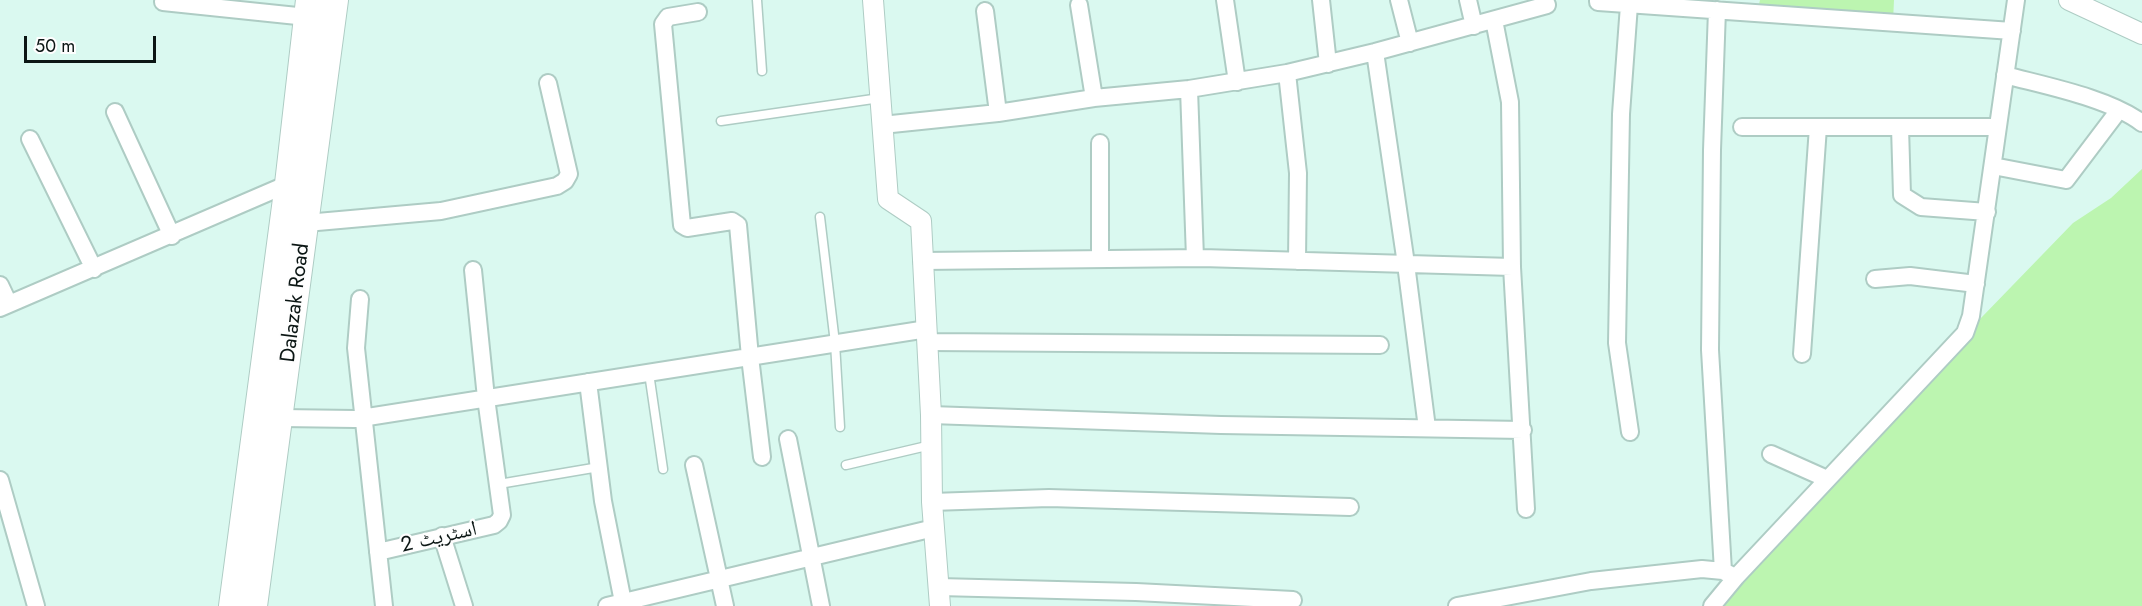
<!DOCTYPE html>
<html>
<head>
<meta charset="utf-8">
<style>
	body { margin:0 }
	#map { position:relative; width:2142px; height:606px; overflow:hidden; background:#daf9f0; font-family:Jost,sans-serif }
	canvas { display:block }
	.scale { position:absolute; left:24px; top:36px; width:132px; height:27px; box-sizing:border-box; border:3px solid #0b1614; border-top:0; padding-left:8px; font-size:18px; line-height:21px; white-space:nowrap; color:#0b1614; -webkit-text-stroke:4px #fefefe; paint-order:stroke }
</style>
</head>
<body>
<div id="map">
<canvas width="2142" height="606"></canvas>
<div class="scale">50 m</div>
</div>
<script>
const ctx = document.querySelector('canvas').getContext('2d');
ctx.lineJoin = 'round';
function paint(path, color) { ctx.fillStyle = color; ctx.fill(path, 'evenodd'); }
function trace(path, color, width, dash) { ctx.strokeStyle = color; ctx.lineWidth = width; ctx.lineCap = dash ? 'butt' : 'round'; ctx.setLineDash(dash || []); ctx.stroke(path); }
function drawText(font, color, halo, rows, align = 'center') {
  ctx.font = font + ' Jost,"Noto Naskh Arabic",sans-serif'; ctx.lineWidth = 4.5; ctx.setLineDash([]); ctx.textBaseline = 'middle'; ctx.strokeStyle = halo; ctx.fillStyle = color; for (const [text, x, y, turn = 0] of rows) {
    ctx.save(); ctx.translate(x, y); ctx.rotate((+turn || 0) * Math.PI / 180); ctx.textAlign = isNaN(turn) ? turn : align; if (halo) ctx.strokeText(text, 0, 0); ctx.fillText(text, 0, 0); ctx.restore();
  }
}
paint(new Path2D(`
	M1760,0H1894L1893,22L1757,13Z
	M2142,169V606H1702L2073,223L2111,198Z`), '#bcf5b0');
const service = new Path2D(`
	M757,0L762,71
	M721,121L880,98
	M820,217L835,343L840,427
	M649,373L663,469
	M846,465L931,445
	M499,484L599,467`);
const minor = new Path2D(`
	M1225,0L1237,82
	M1321,0L1328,64
	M1399,0L1410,43
	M1468,0L1474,26
	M1598,0V2L2012,31
	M163,2L307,17
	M1079,5L1094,98
	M1629,5L1621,114L1617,343L1630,432
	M1717,10L1712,150L1710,350L1723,571
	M985,11L998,113
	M698,12L668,17L663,24L682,225L687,228L732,221L738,225L750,357L762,457
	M1494,20L1510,102L1512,267L1526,509
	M1375,52L1406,264L1427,428
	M1287,73L1298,173L1297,261
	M2005,75C2046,86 2109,98 2142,123
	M1189,89L1195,258
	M115,112L172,236
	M882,125L998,113L1094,98L1189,89L1287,73L1375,52L1547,5L1545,0
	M1742,127H1998
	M1900,127L1902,195L1921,207L1987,212
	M30,139L94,269
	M1993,166L2066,180L2119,110
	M306,223L441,211L557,186L565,181L569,174L548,83
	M1100,259V143
	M922,261L1202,258L1512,267
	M1875,279L1910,276L1976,284
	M0,285L9,304
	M360,299L356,348L384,606
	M0,308L288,184
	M927,342L1380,345
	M1802,354L1818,127
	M588,382L603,501L623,602
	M931,415L1221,425L1523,430
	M281,418L355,419L927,329
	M788,439L821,606
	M1771,454L1827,479
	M694,465L725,606
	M0,480L36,606
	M932,502L1049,498L1350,507
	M442,536L464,606
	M378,552L494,525L499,521L502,515L486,398L473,270
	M939,587L1136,592L1293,600
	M607,606L934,528
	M1457,606L1591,581L1702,569L1723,571L1731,575
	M1712,606L1736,577L1965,333L1971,316L2016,0`);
const tertiary = new Path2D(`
	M873,0L888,199L921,221L931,415L932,502L940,606
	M2069,0L2142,34`);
const primary = new Path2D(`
	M232,606L288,184L309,0
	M254,606L335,0`);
trace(service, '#aeccc4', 11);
trace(minor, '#aeccc4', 20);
trace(tertiary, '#aeccc4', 22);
trace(primary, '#aeccc4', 28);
trace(service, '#fff', 8);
trace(minor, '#fff', 16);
trace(tertiary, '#fff', 20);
trace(primary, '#fff', 26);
drawText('21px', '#0b1614', '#fefefe', [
	["Dalazak Road",296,303,-83],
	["اسٹریٹ 2",439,538,-13]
]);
</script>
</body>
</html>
